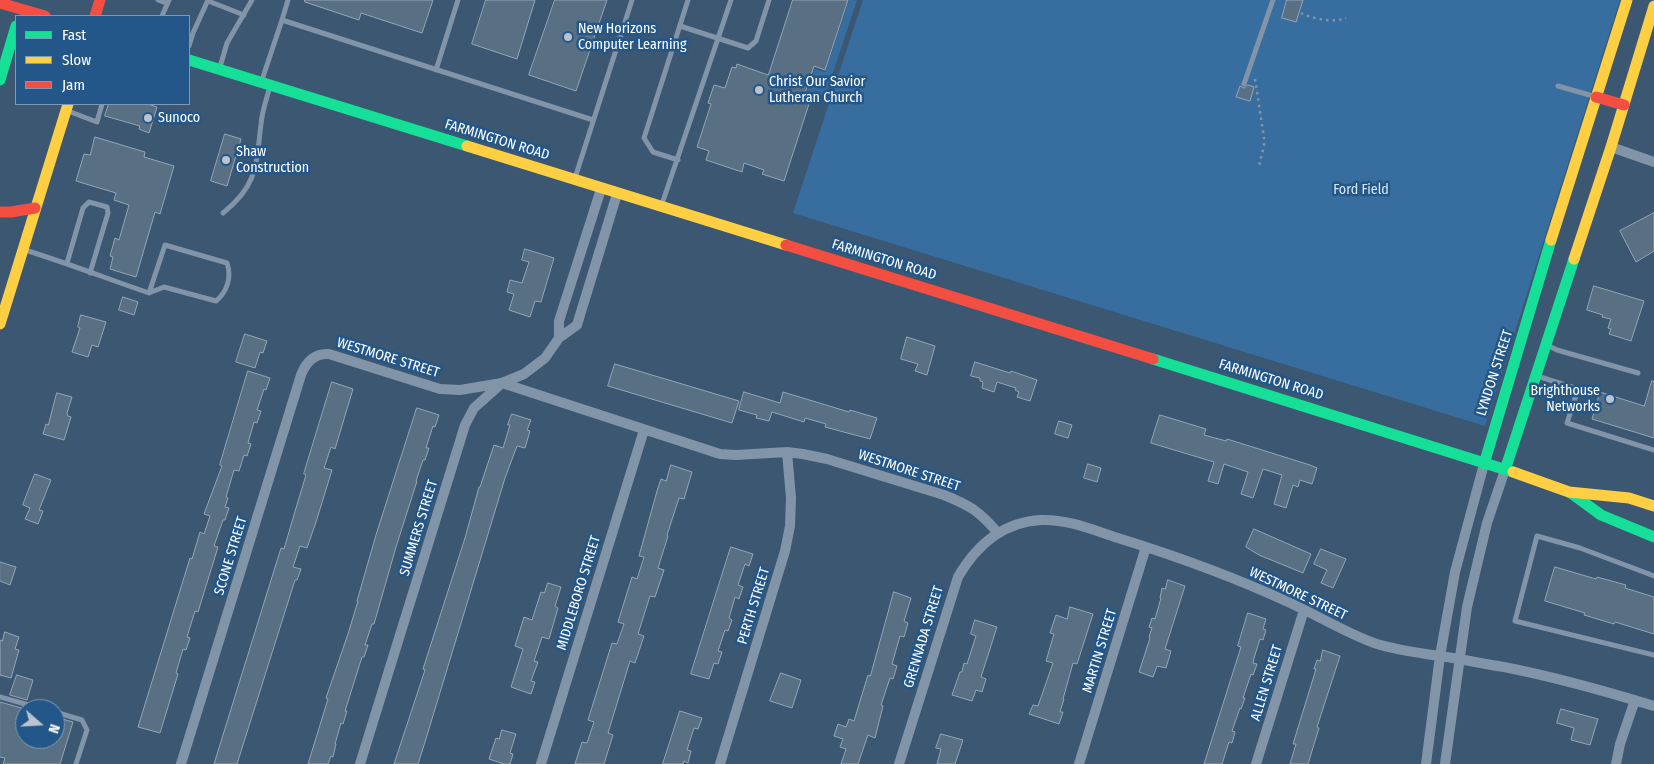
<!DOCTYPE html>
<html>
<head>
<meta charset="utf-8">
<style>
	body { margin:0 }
	#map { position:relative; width:1654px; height:764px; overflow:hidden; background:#3b5772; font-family:"Fira Sans Condensed",sans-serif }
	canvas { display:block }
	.legend { position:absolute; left:15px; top:15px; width:175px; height:90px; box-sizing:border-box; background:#245789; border:1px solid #7c9ab8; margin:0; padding:6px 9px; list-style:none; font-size:15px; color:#fff }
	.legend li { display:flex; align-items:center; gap:10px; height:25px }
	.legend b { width:25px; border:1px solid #7c9ab8 }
	.north { position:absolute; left:15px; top:699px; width:50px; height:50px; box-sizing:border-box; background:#245789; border:1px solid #7c9ab8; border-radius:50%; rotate:109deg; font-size:14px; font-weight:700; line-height:20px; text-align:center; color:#fff }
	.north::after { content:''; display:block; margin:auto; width:18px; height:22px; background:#bac4ce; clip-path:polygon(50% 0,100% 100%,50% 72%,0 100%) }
</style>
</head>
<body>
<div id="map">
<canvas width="1654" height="764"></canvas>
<ul class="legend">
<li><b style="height:6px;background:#16e098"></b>Fast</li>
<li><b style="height:6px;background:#ffcf43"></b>Slow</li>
<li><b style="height:6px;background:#f24e42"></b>Jam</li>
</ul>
<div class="north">N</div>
</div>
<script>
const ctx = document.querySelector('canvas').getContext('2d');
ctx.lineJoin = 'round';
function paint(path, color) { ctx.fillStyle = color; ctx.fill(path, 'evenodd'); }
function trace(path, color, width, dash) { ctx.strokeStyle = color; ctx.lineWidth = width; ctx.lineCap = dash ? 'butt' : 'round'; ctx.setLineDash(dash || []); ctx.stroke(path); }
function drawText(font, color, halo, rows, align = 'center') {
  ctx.font = font + ' "Fira Sans Condensed",sans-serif'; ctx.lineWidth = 5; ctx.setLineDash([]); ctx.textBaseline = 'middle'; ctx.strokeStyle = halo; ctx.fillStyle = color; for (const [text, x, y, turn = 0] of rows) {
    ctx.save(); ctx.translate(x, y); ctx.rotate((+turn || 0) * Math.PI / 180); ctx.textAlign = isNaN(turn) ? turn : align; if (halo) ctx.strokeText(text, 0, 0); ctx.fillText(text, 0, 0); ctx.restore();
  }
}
paint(new Path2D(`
	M849,0H857L825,97L807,91L814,69L825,72Z
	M863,0H1620L1485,426L793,213Z`), '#386e9f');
const building = new Path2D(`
	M305,0H433L422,33L361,13L359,20L305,2Z
	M486,0H535L517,59L472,44Z
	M555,0H607L576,91L529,75Z
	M793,0H848L825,70L814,66L802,102L809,104L784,181L762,174L764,170L744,163L742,172L706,160L709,151L697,147L711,104L708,103L714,85L725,88L732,67L736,68L737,64L768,75Z
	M1287,0H1303L1296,22L1282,18Z
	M1248,85L1254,87L1250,101L1236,97L1240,86L1244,88Z
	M109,104H148L157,107L149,133L139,129L140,126L105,116Z
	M225,134L241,139L227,186L211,181Z
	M95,137L145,152L144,157L174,166L160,214L155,212L136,277L110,269L113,257L110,256L115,238L119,240L129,205L114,200L116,193L76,181L84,154L90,155Z
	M1654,213V251L1636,262L1620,231Z
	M525,249L554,258L541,302L535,301L530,317L509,310L514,294L507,292L510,280L522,283L529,262L522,260Z
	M1594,286L1644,301L1631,341L1609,334L1611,329L1608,328L1611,319L1602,317L1603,315L1587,310Z
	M123,297L138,302L134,315L119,310Z
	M81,315L106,322L98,347L92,345L88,357L72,352L80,328L78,327Z
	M245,334L267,341L263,353L260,352L255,368L236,362Z
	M907,337L935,346L927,375L915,371L918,364L901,359Z
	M975,362L1010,373L1011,371L1037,380L1030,401L1017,397L1019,392L1015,390L1016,388L997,382L994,392L982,388L983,382L980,381V378L971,376Z
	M615,364L739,401L732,423L608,386Z
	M248,371L270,378L266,390L264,389L257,410L261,411L257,423L254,422L248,443L251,444L247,456L244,455L239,471L234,470L226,497L228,498L225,507L229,508L225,520H223L214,546L218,547L198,612L195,611L187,637L190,638L186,650L183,649L176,673L178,674L160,733L138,727L190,558L192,559L200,532L204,534L210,516L204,514L222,466L220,465Z
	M1652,381H1654V438L1592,419L1600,392L1644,406Z
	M332,382L353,389L335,449L331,447L324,468L332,470L316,522L307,548L300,546L293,567L301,569L297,580H295L237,764H214L281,548L284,549L296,508L306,475L304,474Z
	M744,392L780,403L783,392L849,412L850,410L877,418L870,439L825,427L826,424L805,418L804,422L772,412L769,421L756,418L757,415L739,410Z
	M57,393L72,397L67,413L68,416L71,417L64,440L43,434L46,424L48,425Z
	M417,408L439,415L435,427L433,426L426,448H429L425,460H423L416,481H417L396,547L374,624H372L365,645H368L364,657H362L345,711H347L343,724L341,723L335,744H336L333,757L331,756L328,764H308L328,699L326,698L348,634L358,601H357L376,535Z
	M512,414L531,420L527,430L530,431L525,448L517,446L505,478L425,742L418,764H394L425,670L423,669L465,538L479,487H480L494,445L503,448L510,425H508Z
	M1160,415L1206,429L1204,435L1226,441L1227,439L1310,465L1317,468L1312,484L1300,480L1298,487L1293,485L1286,508L1274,504L1282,475L1263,469L1253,498L1241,494L1248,472L1224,464L1218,484L1208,481L1214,462L1151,443Z
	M1059,421L1072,425L1068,438L1055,434Z
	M1088,464L1101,468L1097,482L1084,478Z
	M671,465L692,472L684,499L679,498L667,535L668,536L658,568L664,570L655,597L650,596L638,634L644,636L635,663L630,661L608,733L613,735L604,764H575L582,742L587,743L594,722L588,720L612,643L617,644L624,624L618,622L632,577L637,579L644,557L639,556L657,491L661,479L666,481Z
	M35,474L51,480L39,510L43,511L38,524L25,519L30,508L23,505Z
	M1254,529L1311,554L1303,573L1259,555L1246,547Z
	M731,547L753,554L749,566L745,564L738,585L743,587L739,599L735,597L729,618L732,620L728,631L725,630L718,651L722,652L718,664L714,663L709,679L691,674Z
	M1321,549L1346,559L1333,588L1321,583L1327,570L1314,564Z
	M0,562L16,567L10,585L0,581Z
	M1555,567L1596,579L1597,577L1626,585L1625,588L1654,597V634L1615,622L1614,624L1584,615L1585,613L1545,601Z
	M1168,580L1185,586L1165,649L1171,651L1166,668L1157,666L1153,677L1139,672L1150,638L1149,637L1152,628L1149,627L1152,618L1155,619L1161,598H1160L1162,588L1165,589Z
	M548,583L561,587L555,606L558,608L549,639L542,637L534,661L538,662L531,681L535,682L531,694L511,687L523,649L515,646L524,617L532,620L541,592L544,593Z
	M894,592L911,598L904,621L908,623L904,637L900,636L892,664L897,666L893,679L890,678L881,705L883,706L875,738L868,735L858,764H841L846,749L840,747L843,739L834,736L838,724L846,727L849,719L854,721L868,675L870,676Z
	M1070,607L1093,614L1077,664L1073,663L1063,699H1064L1060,712H1063L1059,724L1029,714L1033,705L1038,706L1053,663L1046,661L1054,634L1050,633L1056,615L1067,619Z
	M1248,613L1266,619L1263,629L1266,630L1263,640L1260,639L1254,658L1253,663L1257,664L1253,675L1251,674L1243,698H1245L1241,709L1240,708L1232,731L1235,732L1232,743L1229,742L1222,764H1204L1241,647L1238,646Z
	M975,620L997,627L981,677L986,679L982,692L976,690L972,701L952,695L960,672H962L964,663L967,664L976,636L971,634Z
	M5,632L19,637L15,649L19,650L11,678L0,675V640L2,641Z
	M1323,650L1340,656L1317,727L1319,728L1308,764H1290L1296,744H1293L1316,669H1314L1317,660L1320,661Z
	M781,673L801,680L792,708L770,701Z
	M17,675L33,680L27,700L10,695Z
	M0,702L25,709V739H55V717L73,722L60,764H3L5,758L0,757Z
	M1561,709L1598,719L1590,745L1571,740L1574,728L1557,723Z
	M680,711L702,718L698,729L694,728L687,750L691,751L688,763L684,761L683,764H663Z
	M502,730L516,734L510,753L513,754L510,764H504L489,759L496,738L499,739Z
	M941,734L963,740L955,764H937L941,749L936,748Z`);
paint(building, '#586f84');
trace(building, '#95a6b5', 1);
trace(new Path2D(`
	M1301,13C1313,19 1334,23 1346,18
	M1255,79L1264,138V145L1259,166`), '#8294a7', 2.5, [2.5, 4]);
trace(new Path2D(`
	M158,0L166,3
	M208,1L244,15
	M162,16L169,0
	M282,20L288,0
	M680,26L748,48L756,41L769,0
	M189,46L193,33L208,0
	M220,67L227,43L252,0
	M436,70L458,0
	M262,80L282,20L593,120
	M1244,84L1273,0
	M1558,86L1593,96
	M68,111L97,122L102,104
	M678,160L653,152L644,138L688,0
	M575,178L632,0
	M662,204L731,0
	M223,213C258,185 256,165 261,124C262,111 267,98 270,86
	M25,250C67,263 108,279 149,293L164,287L216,301C227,292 232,277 227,263L165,245L149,293
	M67,263L83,208L89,202L107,207L108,213L90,273
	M1549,346L1557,350L1638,373
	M1537,376L1578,389L1567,423L1654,450
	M1654,576L1580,548L1537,536L1515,621L1654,655
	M0,697L43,709
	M55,712L82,720L87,730L76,764`), '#8294a7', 5);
trace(new Path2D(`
	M1611,147L1654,162
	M559,338V321L601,189
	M181,764L301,375C306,362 314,353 329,354L440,389L460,390L502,383L720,454L736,455L787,452L803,454L827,459L944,495C971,506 979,511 998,533
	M360,764L465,425L474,408L502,383L524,374L545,358L559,338L577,325L617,194
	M541,764L644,430
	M720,764L785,551L790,526L791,498L787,452
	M899,764L958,577C976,546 1003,522 1041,520C1068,519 1093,530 1118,538C1176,556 1234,577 1288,602C1317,615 1344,632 1374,643C1395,650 1418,653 1440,656C1462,659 1483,664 1504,667C1555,677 1605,691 1654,706
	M1079,764L1146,547
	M1256,764L1304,610
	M1426,764L1440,656L1455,572L1484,464
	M1445,764L1467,607L1487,523L1505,470
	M1616,764L1620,744L1635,700`), '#8294a7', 10);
trace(new Path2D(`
	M189,60L467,146
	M0,80L16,26
	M1153,359L1513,472
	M1484,464L1551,240
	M1505,470L1574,259
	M1571,493L1601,515L1654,537`), '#16e098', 11);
trace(new Path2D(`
	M467,146L786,245
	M1551,240L1627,0
	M1574,259L1611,147L1654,6
	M0,324L68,104
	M1513,472L1569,492L1629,498L1654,506`), '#ffcf43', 11);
trace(new Path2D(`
	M95,16L100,0
	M1596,97L1624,105
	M0,212H11L35,208
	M786,245L1153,359`), '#f24e42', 11);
trace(new Path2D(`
	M0,3L45,16`), '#f24e42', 11);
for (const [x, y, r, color] of [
	[568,37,5,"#bac4ce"],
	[759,90,5,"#bac4ce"],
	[148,118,5,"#bac4ce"],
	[226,160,5,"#bac4ce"],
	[1610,399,5,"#bac4ce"]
]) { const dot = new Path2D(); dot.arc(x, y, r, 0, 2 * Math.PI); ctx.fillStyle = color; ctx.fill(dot); trace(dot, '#245789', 2); }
drawText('14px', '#fff', '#245789', [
	["New Horizons",578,29],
	["Computer Learning",578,45],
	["Christ Our Savior",769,82],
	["Lutheran Church",769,98],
	["Sunoco",158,118],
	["Shaw",236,152],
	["Construction",236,168],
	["Brighthouse",1600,391,"right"],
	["Networks",1600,407,"right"]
], 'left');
drawText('14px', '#fff', '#245789', [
	["FARMINGTON ROAD",497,140,17],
	["FARMINGTON ROAD",884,260,17],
	["WESTMORE STREET",388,358,17],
	["LYNDON STREET",1495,373,-72],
	["FARMINGTON ROAD",1271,380,17],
	["WESTMORE STREET",909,471,18],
	["SUMMERS STREET",419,528,-73],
	["SCONE STREET",231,556,-73],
	["MIDDLEBORO STREET",579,593,-73],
	["WESTMORE STREET",1298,594,25],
	["PERTH STREET",754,606,-73],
	["GRENNADA STREET",924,637,-73],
	["MARTIN STREET",1100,651,-73],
	["ALLEN STREET",1267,683,-73]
]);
drawText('14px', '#d4e7f7', '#245789', [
	["Ford Field",1361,190]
]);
</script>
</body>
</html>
